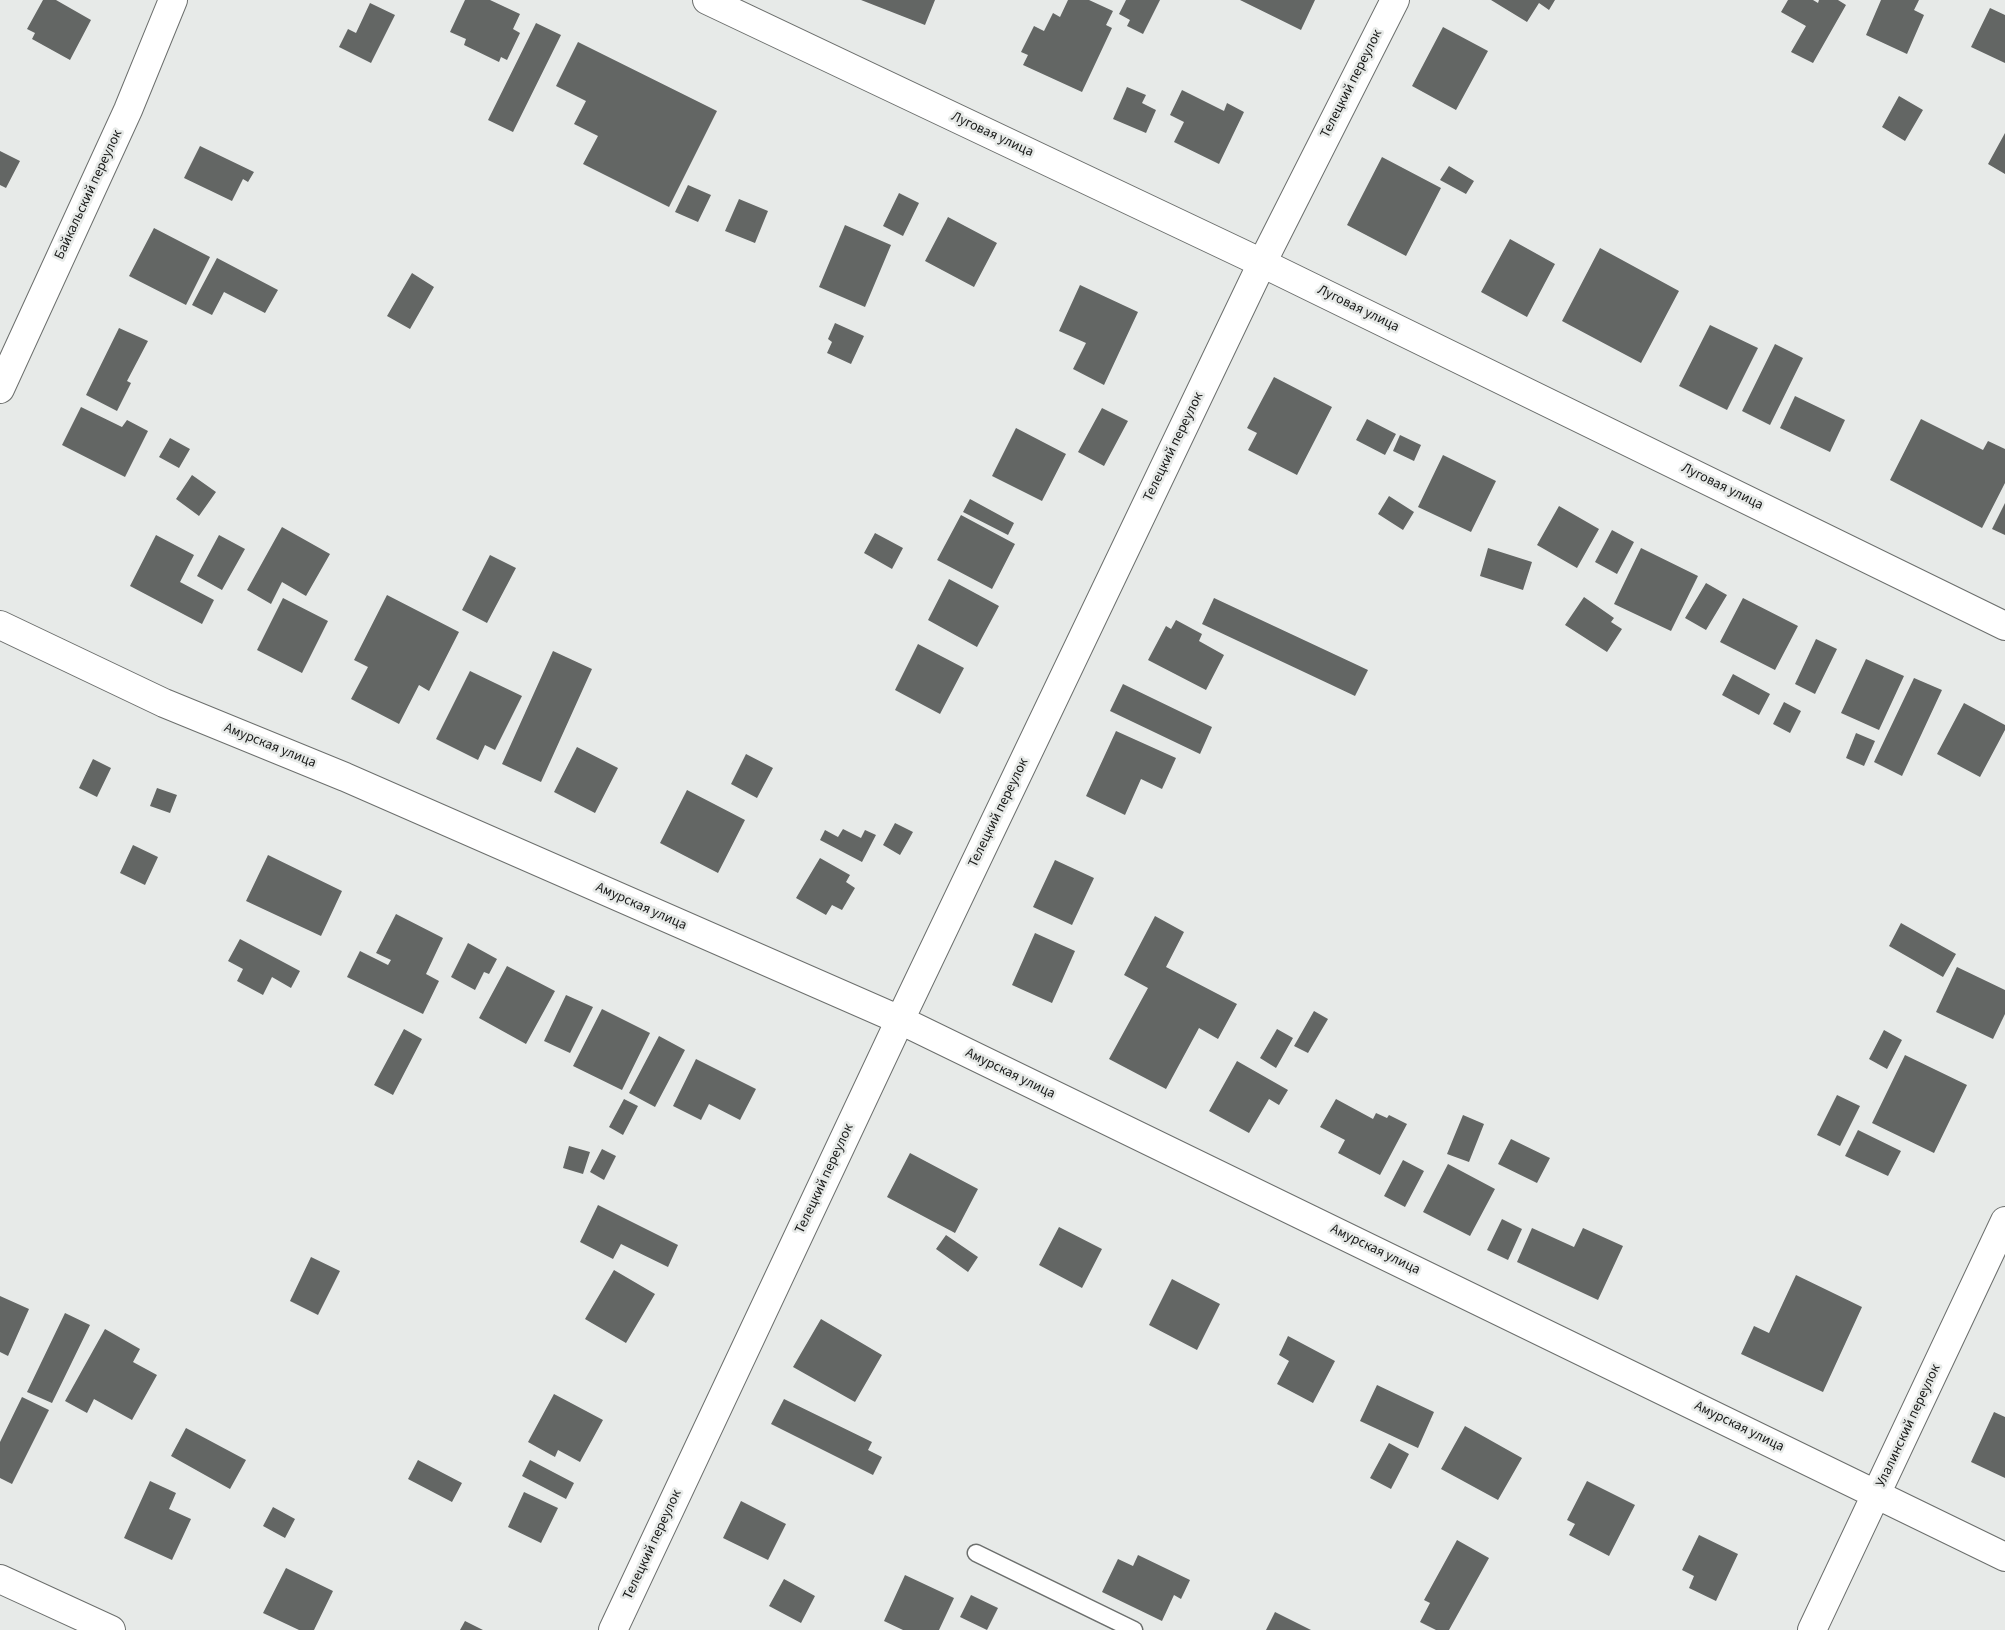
<!DOCTYPE html>
<html>
<head>
<meta charset="utf-8">
<style>
	body { margin:0 }
	canvas { display:block; background:#e7eae8 }
</style>
</head>
<body>
<canvas width="2005" height="1630"></canvas>
<script>
const ctx = document.querySelector('canvas').getContext('2d');
ctx.lineJoin = 'round';
function paint(path, color) { ctx.fillStyle = color; ctx.fill(path, 'evenodd'); }
function trace(path, color, width, dash) { ctx.strokeStyle = color; ctx.lineWidth = width; ctx.lineCap = dash ? 'butt' : 'round'; ctx.setLineDash(dash || []); ctx.stroke(path); }
function drawText(font, color, halo, rows, align = 'center') {
  ctx.font = font + ' "Source Sans 3",sans-serif'; ctx.lineWidth = 5; ctx.setLineDash([]); ctx.textBaseline = 'middle'; ctx.strokeStyle = halo; ctx.fillStyle = color; for (const [text, x, y, turn = 0] of rows) {
    ctx.save(); ctx.translate(x, y); ctx.rotate((+turn || 0) * Math.PI / 180); ctx.textAlign = isNaN(turn) ? turn : align; if (halo) ctx.strokeText(text, 0, 0); ctx.fillText(text, 0, 0); ctx.restore();
  }
}
paint(new Path2D(`
	M43,0H56L91,20L70,60L32,39L35,33L27,29Z
	M465,0H490L520,14L513,29L520,33L507,60L501,57L499,62L464,45L466,39L450,32Z
	M861,0H935L925,25Z
	M1068,0H1089L1113,11L1106,25L1112,28L1082,92L1023,65L1028,55L1021,52L1034,26L1044,31L1053,13L1060,17Z
	M1126,0H1160L1143,34L1127,26L1130,20L1119,14Z
	M1240,0H1315L1301,30Z
	M1491,0H1555L1549,10L1539,3L1527,22Z
	M1788,0H1813L1818,3L1819,0H1838L1846,5L1813,63L1791,52L1806,26L1781,12Z
	M1881,0H1919L1914,10L1924,15L1907,54L1866,35Z
	M370,3L395,15L371,63L339,47L348,29L356,33Z
	M1990,8L2005,15V63L1971,47Z
	M536,23L561,35L513,132L488,120Z
	M1443,27L1488,51L1456,110L1412,86Z
	M578,42L717,111L669,207L583,164L598,136L574,124L586,101L556,86Z
	M1127,87L1146,95L1142,103L1156,110L1146,133L1113,119Z
	M1182,90L1224,111L1227,103L1244,112L1219,164L1174,142L1184,122L1170,115Z
	M1899,96L1923,110L1905,141L1882,127Z
	M2005,133V174L1988,164Z
	M200,146L254,172L248,182L243,179L232,201L184,178Z
	M0,151L20,161L6,188L0,185Z
	M1382,157L1441,188L1406,256L1347,225Z
	M1449,166L1474,181L1466,194L1440,180Z
	M688,185L711,195L698,222L675,212Z
	M899,193L919,203L903,236L883,226Z
	M739,199L768,211L755,243L725,231Z
	M948,217L997,243L974,287L925,261Z
	M845,225L891,245L865,307L819,287Z
	M154,228L210,257L186,305L129,276Z
	M1510,239L1555,264L1527,317L1481,292Z
	M1600,248L1679,291L1641,363L1562,321Z
	M217,258L278,290L265,313L224,292L212,315L192,305Z
	M412,273L434,287L410,329L387,316Z
	M1080,285L1138,312L1104,385L1073,369L1086,343L1059,331Z
	M835,323L864,336L851,364L827,353L832,342L828,339Z
	M1710,325L1758,348L1727,410L1679,386Z
	M119,328L148,341L127,381L131,383L117,411L86,395Z
	M1775,344L1803,358L1770,425L1742,411Z
	M1274,377L1332,407L1297,475L1248,450L1257,433L1247,428Z
	M1795,396L1845,420L1830,452L1780,428Z
	M81,407L122,427L127,420L148,431L125,477L62,445Z
	M1102,408L1128,421L1104,466L1078,452Z
	M1367,419L1396,434L1385,455L1356,440Z
	M1921,419L1983,450L1988,441L2005,449V483L1982,528L1890,480Z
	M1016,428L1066,454L1042,501L992,476Z
	M1400,435L1421,445L1414,461L1393,451Z
	M170,438L190,449L179,468L159,457Z
	M1443,455L1496,481L1471,532L1418,507Z
	M192,475L216,492L199,516L176,499Z
	M1389,496L1414,512L1403,530L1378,514Z
	M970,499L1014,523L1008,535L963,512Z
	M2005,503V535L1992,529Z
	M1559,506L1599,529L1577,568L1537,545Z
	M961,515L1015,544L992,589L937,560Z
	M282,527L330,554L306,596L282,582L271,604L247,590Z
	M1612,530L1634,542L1617,574L1595,562Z
	M875,533L903,548L892,569L864,553Z
	M156,535L194,555L180,582L214,600L202,624L130,586Z
	M219,535L245,549L222,590L197,576Z
	M1488,548L1532,562L1523,590L1480,576Z
	M1641,548L1698,576L1671,631L1614,604Z
	M490,555L516,568L487,623L462,610Z
	M949,579L999,606L977,647L928,620Z
	M1706,583L1727,595L1706,630L1685,618Z
	M387,595L459,632L429,691L419,685L399,724L351,699L368,667L354,660Z
	M1584,597L1614,618L1611,622L1622,629L1607,652L1565,625Z
	M283,598L328,621L302,673L257,650Z
	M1214,598L1368,670L1355,696L1202,624Z
	M1743,598L1798,626L1775,670L1720,642Z
	M1176,620L1202,634L1199,641L1224,655L1206,690L1148,660L1166,626L1171,629Z
	M1816,639L1837,649L1815,694L1795,684Z
	M918,644L964,668L940,714L895,690Z
	M553,651L592,669L541,782L502,764Z
	M1866,659L1904,676L1879,730L1841,713Z
	M470,671L522,696L495,750L485,745L478,760L436,739Z
	M1733,674L1770,694L1759,715L1722,695Z
	M1914,678L1942,690L1902,776L1874,762Z
	M1123,684L1212,727L1200,754L1110,711Z
	M1784,702L1801,711L1790,733L1773,724Z
	M1964,703L2005,725V730L1980,777L1937,754Z
	M1116,731L1176,758L1162,789L1141,779L1125,815L1086,796Z
	M1856,733L1875,741L1864,766L1846,758Z
	M577,747L618,768L595,813L554,792Z
	M746,754L773,768L757,798L731,784Z
	M93,759L111,768L97,797L79,788Z
	M157,788L177,795L170,813L150,806Z
	M687,790L745,820L718,873L660,843Z
	M895,823L913,832L900,855L883,845Z
	M843,829L861,838L865,830L876,835L862,862L820,840L825,830L838,837Z
	M133,845L158,857L145,885L120,873Z
	M268,855L342,891L321,936L246,901Z
	M820,858L850,875L846,882L855,888L842,910L832,905L826,915L796,898Z
	M1055,860L1094,878L1072,925L1033,907Z
	M396,914L443,938L426,974L439,981L423,1014L347,977L360,951L388,965L391,960L376,953Z
	M1155,916L1184,932L1166,967L1237,1004L1218,1039L1199,1028L1166,1089L1109,1059L1148,988L1124,975Z
	M1901,923L1956,954L1943,977L1889,946Z
	M1035,933L1075,951L1052,1003L1012,985Z
	M240,939L300,971L291,988L272,977L263,995L237,981L243,969L228,961Z
	M468,943L497,959L489,974L484,972L475,990L451,977Z
	M507,966L555,991L526,1044L479,1018Z
	M1957,967L2005,990V1014L1993,1039L1936,1012Z
	M566,995L593,1007L570,1053L544,1041Z
	M602,1009L650,1033L622,1090L573,1066Z
	M1314,1011L1328,1019L1308,1053L1294,1046Z
	M404,1029L422,1039L393,1095L374,1085Z
	M1277,1029L1293,1038L1276,1068L1260,1058Z
	M1884,1030L1902,1040L1887,1069L1869,1059Z
	M659,1036L685,1050L655,1107L629,1093Z
	M1905,1055L1967,1085L1934,1153L1872,1123Z
	M696,1059L756,1089L740,1120L709,1104L701,1120L673,1106Z
	M1237,1061L1288,1090L1279,1105L1269,1099L1249,1133L1209,1111Z
	M1837,1095L1860,1106L1840,1146L1817,1135Z
	M624,1099L638,1106L623,1135L609,1127Z
	M1336,1099L1373,1119L1376,1113L1387,1118L1389,1115L1407,1124L1380,1175L1338,1153L1345,1140L1320,1127Z
	M1463,1115L1484,1124L1469,1162L1447,1154Z
	M1858,1130L1901,1151L1888,1176L1845,1156Z
	M1511,1139L1550,1158L1537,1183L1498,1164Z
	M569,1146L590,1152L583,1174L563,1168Z
	M602,1149L616,1156L604,1180L590,1172Z
	M910,1153L978,1189L955,1233L887,1197Z
	M1403,1160L1424,1171L1405,1207L1384,1196Z
	M1448,1164L1495,1189L1470,1236L1423,1212Z
	M598,1205L678,1245L668,1267L621,1244L613,1259L580,1242Z
	M1502,1219L1522,1229L1508,1260L1487,1250Z
	M1059,1227L1102,1249L1082,1288L1039,1265Z
	M1532,1228L1574,1247L1583,1228L1623,1246L1598,1300L1517,1262Z
	M946,1235L978,1257L968,1272L936,1249Z
	M311,1257L340,1271L318,1315L290,1301Z
	M614,1270L655,1294L626,1343L585,1319Z
	M1796,1275L1862,1307L1823,1392L1741,1354L1754,1326L1769,1333Z
	M1172,1279L1220,1304L1197,1350L1149,1325Z
	M0,1296L29,1309L8,1356L0,1352Z
	M65,1313L90,1325L52,1403L27,1392Z
	M821,1319L882,1355L855,1402L793,1367Z
	M105,1329L140,1349L133,1362L157,1375L132,1420L94,1399L87,1413L65,1401Z
	M1288,1336L1335,1361L1313,1403L1277,1384L1289,1361L1279,1355Z
	M1377,1385L1434,1412L1418,1448L1360,1421Z
	M554,1394L603,1420L580,1462L558,1450L555,1457L528,1442Z
	M22,1397L49,1410L12,1484L0,1478V1442Z
	M784,1399L872,1442L868,1450L882,1457L873,1475L771,1424Z
	M1994,1412L2005,1417V1478L1971,1462Z
	M1465,1426L1522,1458L1498,1500L1441,1469Z
	M186,1428L246,1460L230,1489L171,1456Z
	M1389,1443L1409,1454L1391,1489L1370,1478Z
	M418,1460L462,1483L452,1502L408,1479Z
	M530,1460L574,1483L566,1499L522,1476Z
	M150,1481L176,1493L169,1509L191,1519L172,1560L124,1538Z
	M1587,1481L1635,1505L1609,1556L1569,1535L1575,1524L1567,1520Z
	M524,1492L558,1508L541,1543L508,1527Z
	M741,1501L786,1524L768,1560L723,1538Z
	M273,1507L295,1519L285,1538L263,1526Z
	M1699,1535L1738,1554L1716,1601L1689,1588L1694,1576L1682,1570Z
	M1457,1540L1489,1558L1449,1630H1436L1420,1622L1430,1603L1424,1600Z
	M1138,1555L1190,1580L1181,1599L1174,1595L1162,1621L1102,1592L1118,1559L1133,1566Z
	M286,1568L333,1591L314,1630H299L263,1613Z
	M905,1575L954,1598L939,1630H903L884,1621Z
	M784,1579L815,1596L801,1623L769,1606Z
	M971,1595L998,1608L987,1630L960,1617Z
	M1275,1612L1311,1630H1266Z
	M465,1621L483,1630H460Z`), '#636664');
const lane = new Path2D(`
	M976,1553L1134,1630`);
const street = new Path2D(`
	M707,0L1262,263L2005,626
	M0,389L128,110L173,0
	M0,625L164,703L345,777L900,1020L2005,1557
	M0,1579L111,1630
	M613,1630L900,1020L1262,263L1395,0
	M1812,1630L2005,1221`);
trace(lane, '#6c6f6d', 19);
trace(street, '#6c6f6d', 30);
trace(lane, '#fff', 16);
trace(street, '#fff', 28);
drawText('14px', '#181918', '#e7eae8', [
	["Телецкий переулок",1352,84,-63],
	["Луговая улица",992,135,25],
	["Байкальский переулок",89,195,-65],
	["Луговая улица",1358,309,26],
	["Телецкий переулок",1174,447,-64],
	["Луговая улица",1722,487,26],
	["Амурская улица",270,746,22],
	["Телецкий переулок",999,813,-64],
	["Амурская улица",641,907,24],
	["Амурская улица",1010,1074,26],
	["Телецкий переулок",825,1179,-65],
	["Амурская улица",1375,1250,26],
	["Улалинский переулок",1909,1426,-65],
	["Амурская улица",1739,1427,26],
	["Телецкий переулок",653,1545,-65]
]);
</script>
</body>
</html>
